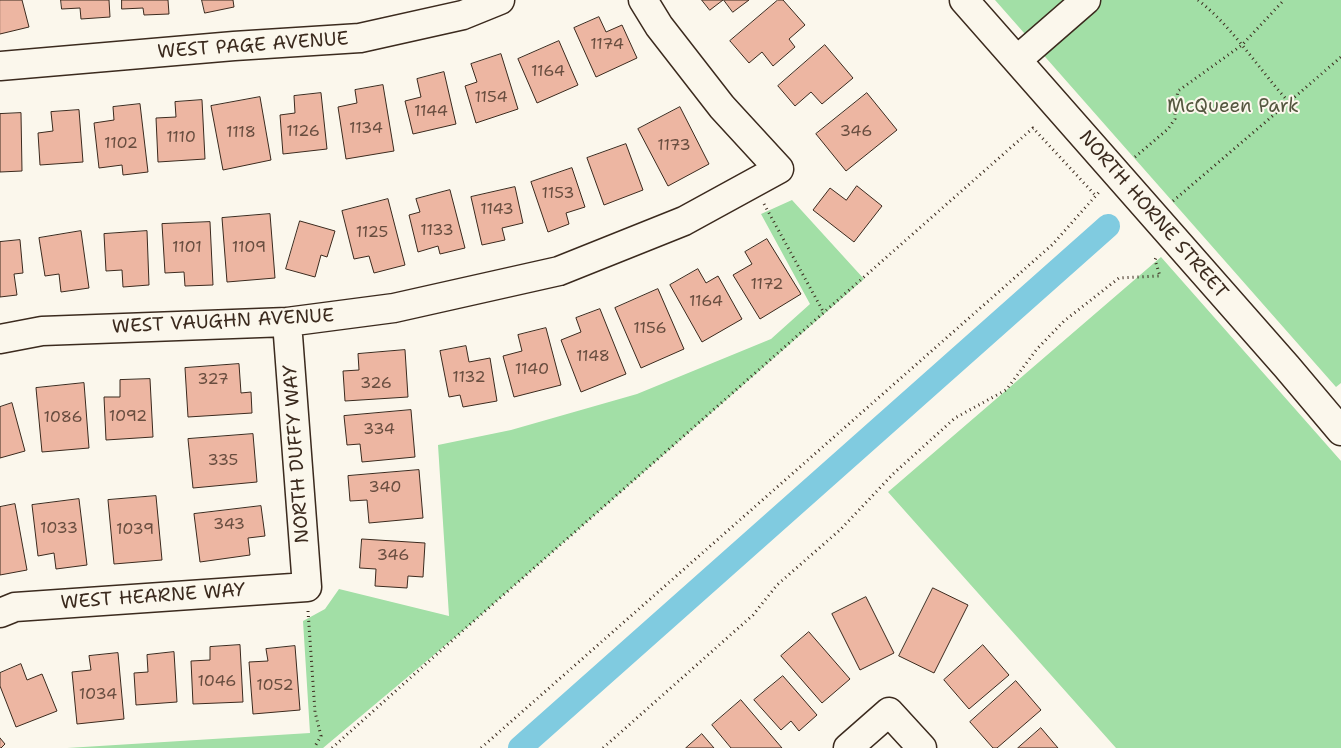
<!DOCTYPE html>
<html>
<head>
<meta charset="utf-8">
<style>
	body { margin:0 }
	canvas { display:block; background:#fbf7ec }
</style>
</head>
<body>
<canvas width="1341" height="748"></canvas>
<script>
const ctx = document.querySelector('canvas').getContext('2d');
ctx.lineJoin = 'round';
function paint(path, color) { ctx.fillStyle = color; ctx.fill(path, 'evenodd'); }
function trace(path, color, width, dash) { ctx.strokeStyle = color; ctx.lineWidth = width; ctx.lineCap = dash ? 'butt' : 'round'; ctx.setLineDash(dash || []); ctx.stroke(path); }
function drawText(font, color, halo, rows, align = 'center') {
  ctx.font = font + ' "Shantell Sans",sans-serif'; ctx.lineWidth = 4; ctx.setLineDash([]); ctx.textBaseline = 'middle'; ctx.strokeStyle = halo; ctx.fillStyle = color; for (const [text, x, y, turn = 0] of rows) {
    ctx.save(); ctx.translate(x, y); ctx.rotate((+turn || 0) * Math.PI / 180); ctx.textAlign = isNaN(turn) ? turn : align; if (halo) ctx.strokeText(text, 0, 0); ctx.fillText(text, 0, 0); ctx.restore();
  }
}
paint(new Path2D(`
	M995,0H1341V383L1336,387Z
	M792,200L864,279L466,628L323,748H67L310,733L303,621L325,609L339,589L449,616L438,445L511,430L637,394L771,339L810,304L761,214Z
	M1161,257L1341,461V748H1116L888,492Z`), '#a2dfa6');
trace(new Path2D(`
	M520,748L1108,226`), '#80cbe0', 24);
const building = new Path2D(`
	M0,0H22L29,27L0,34Z
	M61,0H109L110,17L81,19L80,8L62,9Z
	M122,0H168L169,14L144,15L143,8L122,9Z
	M202,0H233L234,7L205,13Z
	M702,0H723L710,10Z
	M724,0H749L733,12Z
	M778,0H783L805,25L789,39L795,47L773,66L762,52L749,63L730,41Z
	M599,17L606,32L622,25L637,58L596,77L574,28Z
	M559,41L578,85L537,103L518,59Z
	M825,45L853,78L822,104L811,92L795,106L778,86Z
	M501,54L518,109L476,123L465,86L477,82L471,64Z
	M444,72L456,124L413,134L405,101L421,97L417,79Z
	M383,85L394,151L346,159L338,107L357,103L355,90Z
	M321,93L327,149L283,154L280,115L295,113L294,96Z
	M867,93L897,130L846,171L816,134Z
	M260,97L271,160L223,170L211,106Z
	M202,100L205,159L158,162L156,118L176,117L175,102Z
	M140,104L148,172L123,175L122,165L99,168L94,123L114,120L113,107Z
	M680,107L709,164L668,186L638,129Z
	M79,110L83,162L40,165L38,133L53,131L51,112Z
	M21,113L22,171L0,172V114Z
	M626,144L643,190L604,205L587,158Z
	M572,168L585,207L566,213L569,224L548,232L531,182Z
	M857,186L882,206L854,242L813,210L830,188L846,200Z
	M515,187L523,223L502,228L505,240L482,245L471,197Z
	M450,190L465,248L440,254L438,246L418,252L409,215L420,212L416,199Z
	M388,199L405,265L374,273L369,256L354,259L342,211Z
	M270,214L275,278L227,282L222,218Z
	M300,221L335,231L327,257L321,255L315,277L286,269Z
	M210,222L213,285L185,286L184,272L165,273L162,224Z
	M81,231L89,288L61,292L59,274L45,276L39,238Z
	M147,231L149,285L123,287L122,270L106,271L104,234Z
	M767,239L801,294L760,319L733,275L752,264L745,252Z
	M20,240L23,273L14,274L17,295L0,297V242Z
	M698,269L706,283L718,276L742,319L702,342L670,285Z
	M658,289L684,349L641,368L615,308Z
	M600,309L626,374L581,392L561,340L581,332L576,318Z
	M546,328L561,385L514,397L503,356L522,351L518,335Z
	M466,346L469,362L490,358L497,401L463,407L460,395L449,397L440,351Z
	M405,350L408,397L345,401L343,371L359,370L358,354Z
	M239,364L241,393L251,392L252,413L188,417L185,368Z
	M150,379L153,437L106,440L104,397H120V380Z
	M84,383L89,448L42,452L36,388Z
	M12,403L25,451L0,458V407Z
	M411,410L415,457L362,462L360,444L347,445L344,416Z
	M253,434L257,482L193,488L188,439Z
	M419,470L423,518L369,523L367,500L350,501L348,476Z
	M156,496L162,560L114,564L108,500Z
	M79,499L87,565L56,569L54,553L38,556L32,505Z
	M15,504L27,570L0,575V507Z
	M261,506L265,536L248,538L250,555L200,562L194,514Z
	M362,539L425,543L423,577L408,576L407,588L375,586L376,569L360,568Z
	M933,588L968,605L934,673L899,656Z
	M866,597L894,653L860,670L832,614Z
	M809,632L850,679L822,703L781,656Z
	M240,645L243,702L193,704L191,661L210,660V647Z
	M983,645L1009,675L969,709L944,680Z
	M295,646L300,710L253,714L249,662L268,661L266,649Z
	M174,652L177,702L136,705L134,673L148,672L147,655Z
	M118,653L124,719L77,724L72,672L91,670L89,656Z
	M21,664L27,680L42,674L57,711L16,727L0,686V673Z
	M783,676L817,715L799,731L791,721L781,730L754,700Z
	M1016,681L1041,710L997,748H993L970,722Z
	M741,700L782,748H731L712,725Z
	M1041,728L1058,748H1018Z
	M702,734L714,748H686Z
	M0,738L5,744L1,748H0Z`);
paint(building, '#edb6a2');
trace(building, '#3b2a1e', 1);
const minor = new Path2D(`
	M964,0L1287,367L1341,431
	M1017,60L1086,0
	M0,66L234,46L360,38L463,15L500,0
	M0,339L42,331L287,322L394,308L559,271L684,221L779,169L722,107L659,26L643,0
	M0,613L15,607L307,587L287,322
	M848,748L889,712L922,748`);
trace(minor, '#3b2a1e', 31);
trace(new Path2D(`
	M1198,0C1234,28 1258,69 1289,102
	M1135,157L1168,129L1175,119V106L1178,91L1242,45L1284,0
	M1173,201L1289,102L1341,57
	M764,204L824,313
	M308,611L315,712L321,736L314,748
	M332,748L466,628L1033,128L1096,196
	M481,748L1053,244L1100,191
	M603,748L753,615L777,585L841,529L893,474L955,418L1006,390L1037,349L1064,321L1119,278L1160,276L1155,260L1157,255`), '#3b2a1e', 3, [1, 4]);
trace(minor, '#fbf7ec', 28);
drawText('16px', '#684d3f', null, [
	["1174",607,45],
	["1164",548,72],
	["1154",491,98],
	["1144",431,112],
	["1134",366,129],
	["1126",303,132],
	["346",856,132],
	["1118",241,133],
	["1110",181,138],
	["1102",121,144],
	["1173",674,146],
	["1153",558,194],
	["1143",497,210],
	["1133",437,231],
	["1125",372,233],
	["1101",187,248],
	["1109",249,248],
	["1172",767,285],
	["1164",706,302],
	["1156",650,329],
	["1148",593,357],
	["1140",532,370],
	["1132",469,378],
	["327",213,380],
	["326",376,384],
	["1092",128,417],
	["1086",63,418],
	["334",379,430],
	["335",223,461],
	["340",385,488],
	["343",229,525],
	["1033",59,529],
	["1039",135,530],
	["346",393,556],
	["1046",217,682],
	["1052",275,686],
	["1034",98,695]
]);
drawText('19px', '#3b2a1e', '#fbf7ec', [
	["WEST PAGE AVENUE",253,46,-4],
	["NORTH HORNE STREET",1153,215,49],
	["WEST VAUGHN AVENUE",223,322,-3],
	["NORTH DUFFY WAY",297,454,-94],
	["WEST HEARNE WAY",153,597,-4]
]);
drawText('19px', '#555740', '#fbf7ec', [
	["McQueen Park",1233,107]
]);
</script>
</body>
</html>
